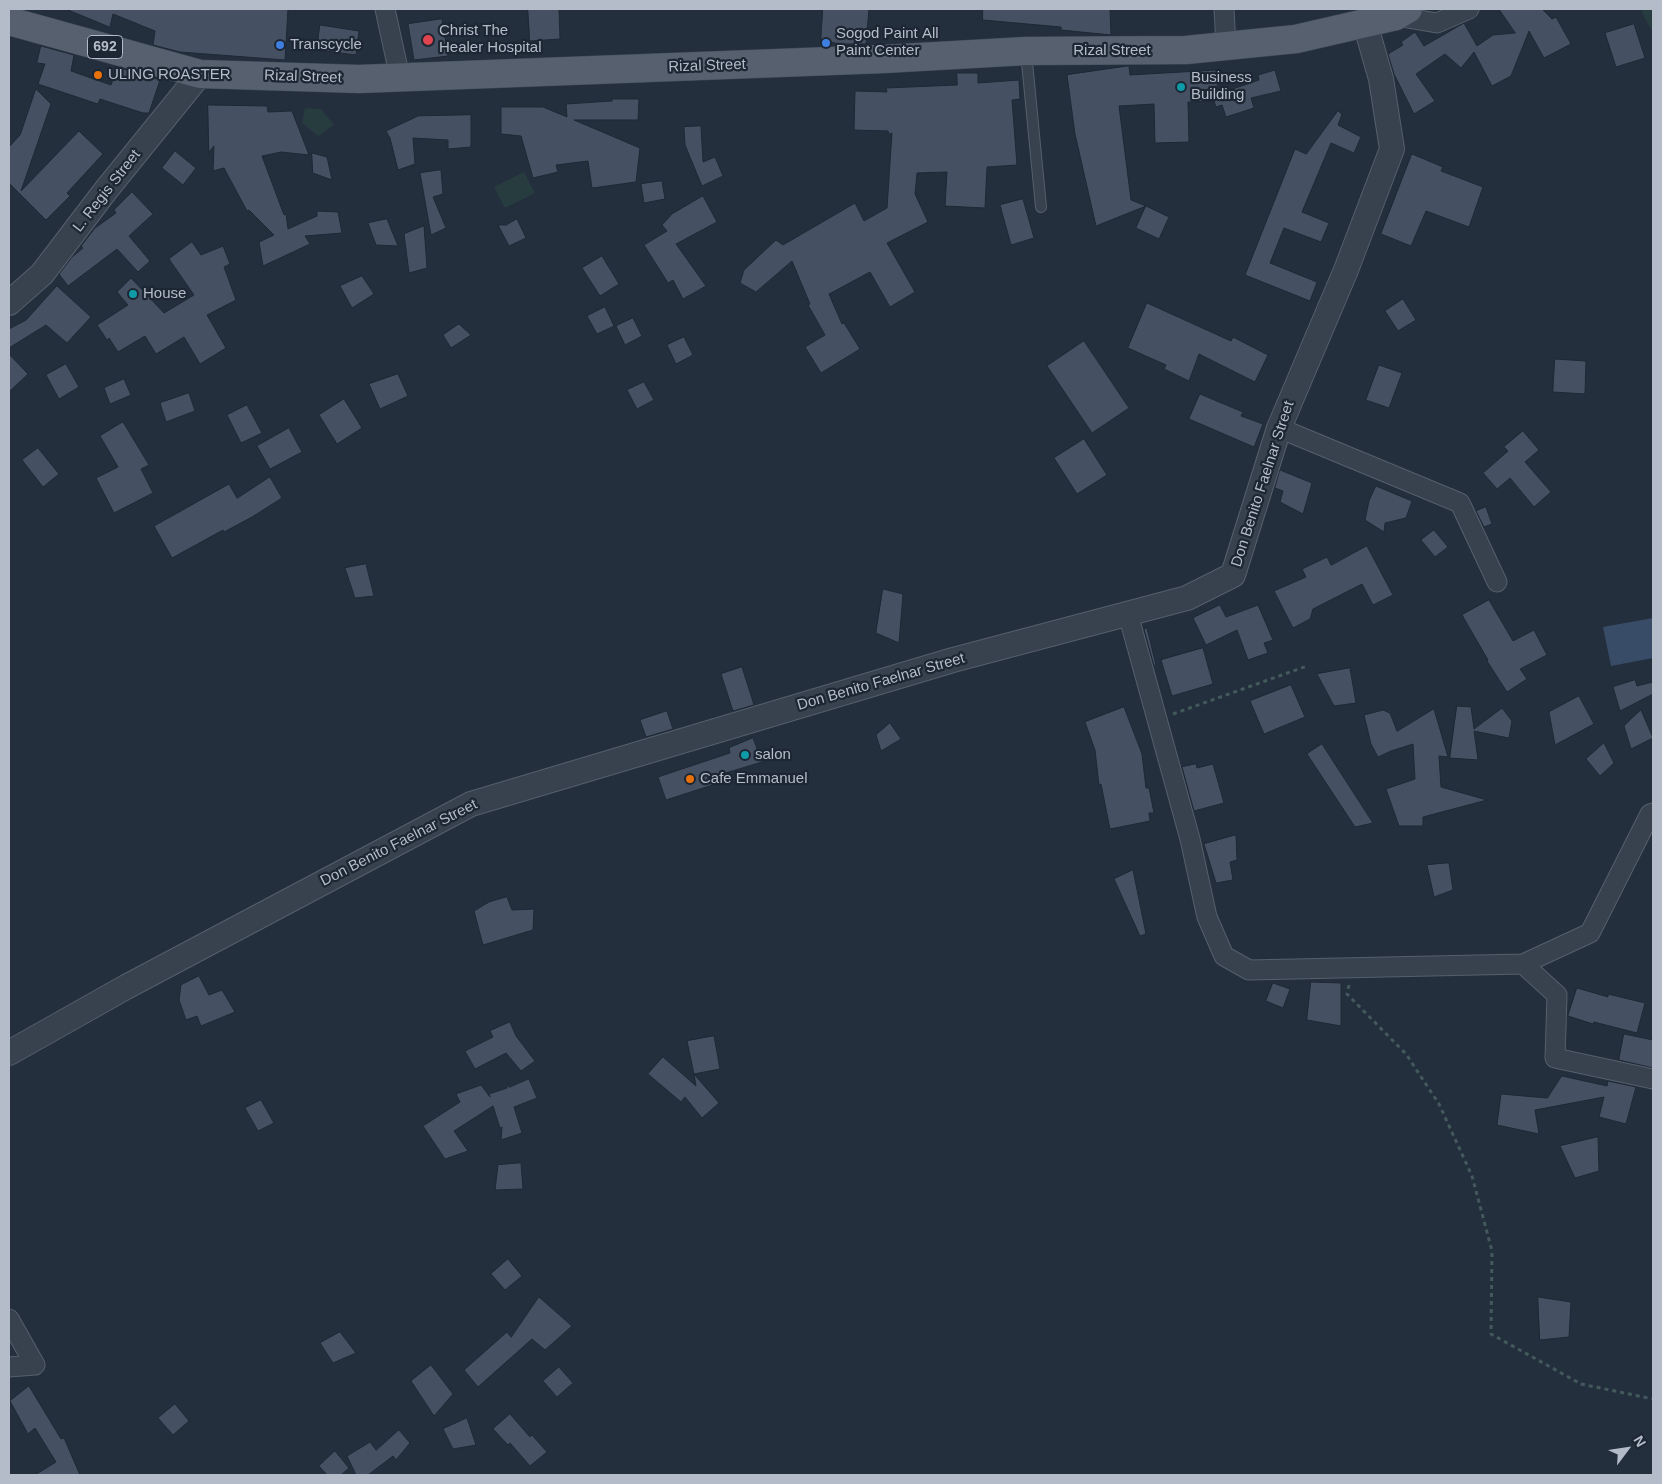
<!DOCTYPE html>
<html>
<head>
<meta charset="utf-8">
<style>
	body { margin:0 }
	#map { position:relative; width:1662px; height:1484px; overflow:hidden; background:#242f3e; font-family:Helvetica,sans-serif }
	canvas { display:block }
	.frame { position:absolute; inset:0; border:10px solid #b4bcc9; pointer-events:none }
	.north { position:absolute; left:1602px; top:1424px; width:50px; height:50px; -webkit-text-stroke:4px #1d2633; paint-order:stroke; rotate:59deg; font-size:14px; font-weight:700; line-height:20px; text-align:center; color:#b4bcc9 }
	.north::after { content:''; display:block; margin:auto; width:18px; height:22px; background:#b4bcc9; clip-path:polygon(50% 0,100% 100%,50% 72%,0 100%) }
</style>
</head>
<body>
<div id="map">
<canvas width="1662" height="1484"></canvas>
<div class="frame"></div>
<div class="north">N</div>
</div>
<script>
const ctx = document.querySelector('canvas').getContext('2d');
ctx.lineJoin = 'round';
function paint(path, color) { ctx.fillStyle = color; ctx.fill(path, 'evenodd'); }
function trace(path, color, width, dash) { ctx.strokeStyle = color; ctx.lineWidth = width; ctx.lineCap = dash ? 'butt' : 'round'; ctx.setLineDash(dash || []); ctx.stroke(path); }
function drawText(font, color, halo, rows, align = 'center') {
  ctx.font = font + ' Helvetica,sans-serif'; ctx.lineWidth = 4.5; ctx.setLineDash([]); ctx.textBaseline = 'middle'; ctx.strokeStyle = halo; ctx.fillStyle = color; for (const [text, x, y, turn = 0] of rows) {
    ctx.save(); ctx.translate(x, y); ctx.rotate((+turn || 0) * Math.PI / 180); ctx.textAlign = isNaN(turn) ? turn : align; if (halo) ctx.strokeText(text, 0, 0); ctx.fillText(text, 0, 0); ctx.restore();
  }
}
paint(new Path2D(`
	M1646,9H1653V33L1641,11Z
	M305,108L321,109L334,125L318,136L302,123Z
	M524,172L535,193L505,208L494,187Z`), '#263c3f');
paint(new Path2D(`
	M1653,618V658L1611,666L1603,627Z`), '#394c67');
const building = new Path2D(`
	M66,9H288L285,60L180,52L153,45L155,31L113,14L110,27Z
	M528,9H559L560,39L530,41Z
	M823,9H869L866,44H839L821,40Z
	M983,9H1110L1111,35L1061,30V27L983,20Z
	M1499,9H1542L1552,19L1556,17L1571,44L1544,58L1529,31L1511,76L1492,86L1474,52L1461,68L1445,54L1416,74L1435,101L1414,114L1394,74L1388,54L1403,45L1401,42L1415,32L1424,46L1464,23L1477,46L1493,35L1515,33Z
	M442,19L448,56L414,60L408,24Z
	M1634,24L1645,58L1616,67L1605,33Z
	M320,25L359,31L356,55L317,50Z
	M41,46L74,55L71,71L111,85L117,67L160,80L149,113H143L100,99L98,104L38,84L45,64L37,63Z
	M1129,66L1130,75L1216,70L1218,94L1259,80L1258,75L1275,70L1281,91L1251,98L1254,108L1226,117L1222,105L1216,107L1214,101L1188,102L1189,142L1155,143L1154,104L1119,106L1131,200L1146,206L1096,226L1075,134L1067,75Z
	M957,73H978V83L1019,80L1020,99L1012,100L1017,165L987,167L985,208L945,206L947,172L917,173L915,194L928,222L887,243L915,292L890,307L870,272L829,294L842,324L844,323L860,349L821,373L805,347L825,335L808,305L810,304L792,261L756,292L740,283L744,270L776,240L783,245L855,203L864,221L887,208L892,133L889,134L888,131L854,130L855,91L887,92L886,88L957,85Z
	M36,89L51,104L21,191L79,131L103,154L67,193L70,196L46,220L9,183V147L20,135Z
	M612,99H639L638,120H574L640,148L636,182L592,188L588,161L556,165L558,172L533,178L521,136L501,134V107H543L567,117L566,104L612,101Z
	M208,105L267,106L268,112L292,111L309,155L281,152L262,156L284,215L286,214L288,229L317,216V211L338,212L342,233L305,236L310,244L263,266L259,242L274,235L249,210L247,211L224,168L213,171L214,146L209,152Z
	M1338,111L1342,114L1338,125L1361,137L1354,153L1331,143L1302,212L1329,223L1321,242L1284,228L1270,263L1317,282L1310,301L1245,275L1295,149L1306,154Z
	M471,115V147L448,149V140L413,138L415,164L398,170L390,138L386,131L418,116Z
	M701,126L703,162L715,157L723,176L702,186L685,145L684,127Z
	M175,151L196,168L183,185L162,168Z
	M312,153L327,157L332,180L313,173Z
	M1412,154L1443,167L1441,171L1483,187L1469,227L1426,211L1411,246L1381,234Z
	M441,170L443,194L433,197L446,228L431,235L420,173Z
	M662,181L665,199L644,203L641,184Z
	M132,192L153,214L129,236L150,261L138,272L117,249L68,286L59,274L72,257L83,248L81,246L95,228L116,213L114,210Z
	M703,196L717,222L676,244L706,286L683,299L673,280L668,283L644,245L667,231L662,225L672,214Z
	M1023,199L1034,238L1011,245L1000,205Z
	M1146,206L1169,217L1159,239L1136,228Z
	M387,219L398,246L376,245L368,223Z
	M517,219L526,238L509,246L498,225H506Z
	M424,226L427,268L409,273L404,234Z
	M192,242L201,255L223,246L230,264L224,267L236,300L207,315L226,348L200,364L184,337L156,354L145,336L118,352L109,338L107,340L97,325L128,305L117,292L131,278L164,313L194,295L169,259Z
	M602,256L619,284L600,296L582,268Z
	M362,276L374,294L352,308L340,286Z
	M57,286L91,317L67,343L46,325L9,348V329L26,320Z
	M1403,299L1416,320L1398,331L1385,311Z
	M1147,303L1231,341L1233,337L1268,355L1255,382L1199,354L1189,381L1164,369L1166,365L1128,348Z
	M605,307L614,326L597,334L587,316Z
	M633,318L642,336L625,345L616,326Z
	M459,324L471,335L451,348L443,335Z
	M684,337L693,355L676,364L667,345Z
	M1084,341L1129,408L1092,433L1047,366Z
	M9,354L28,374L9,392Z
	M1555,359L1586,361L1585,394L1553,392Z
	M66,364L79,387L59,399L46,375Z
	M1379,365L1402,373L1389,408L1366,400Z
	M398,374L408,396L380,409L369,384Z
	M124,379L131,395L110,404L104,388Z
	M644,382L654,400L637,409L627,390Z
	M189,393L195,411L166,422L160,403Z
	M1200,394L1243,412L1241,416L1263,424L1254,447L1189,419Z
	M344,399L362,428L337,444L319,415Z
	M247,405L262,433L241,443L227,415Z
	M123,422L149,465L141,469L153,493L114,513L96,478L118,467L100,436Z
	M289,428L302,452L270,469L257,446Z
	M1523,431L1539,450L1525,462L1551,492L1534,507L1510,478L1497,489L1483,473L1508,451L1504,447Z
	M1084,439L1107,475L1077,494L1054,458Z
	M38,448L59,474L43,487L22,460Z
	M1280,470L1312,483L1303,514L1280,502L1283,491L1275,488Z
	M270,477L282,498L252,517L224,532L223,530L172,558L154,526L229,484L237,498Z
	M1376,486L1412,501L1406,518L1385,523L1384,532L1365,520L1369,501Z
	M1486,507L1492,524L1484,527L1476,511Z
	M1434,530L1448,547L1435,557L1421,540Z
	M1367,546L1393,595L1373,605L1362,584L1313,609L1310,619L1293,628L1274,591L1306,577L1302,569L1327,557L1331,565Z
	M366,564L374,596L355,598L345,568Z
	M883,589L903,594L899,643L876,633Z
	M1489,600L1513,641L1534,630L1547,655L1520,669L1527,679L1507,692L1487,661L1488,660L1462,615Z
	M1220,605L1226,617L1258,605L1273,640L1264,643L1268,653L1248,660L1237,630L1206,645L1193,618Z
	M1147,628L1156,665L1154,666L1144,629Z
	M1203,648L1213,684L1172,696L1161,660Z
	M742,667L754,705L733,711L721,674Z
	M1350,668L1356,703L1334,706L1317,674Z
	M1635,680L1637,686L1653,682V694L1620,711L1613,687Z
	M1291,685L1305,717L1264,734L1250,701Z
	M1579,696L1594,724L1555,745L1549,712Z
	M1457,706L1471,707L1474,729L1502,708L1512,721L1509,738L1474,731L1478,760L1450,758Z
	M1124,707L1142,754L1146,788H1149L1154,813H1149L1150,821L1110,829L1101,784L1099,785L1095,750L1085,722Z
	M1434,709L1448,757L1439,756L1441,787L1487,800L1423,817V826H1399L1386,789L1415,779L1413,744L1391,751L1378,757L1371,744L1364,715L1383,710L1390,713L1397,731Z
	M1641,710L1653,738L1631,749L1624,726Z
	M667,711L673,729L646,737L640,720Z
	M890,723L901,739L881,751L876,735Z
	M753,738L762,762L719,775L722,782L666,800L658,777L730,753L729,748Z
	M1604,743L1614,763L1600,776L1586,759Z
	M1322,744L1373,823L1355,827L1307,754Z
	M1196,764L1197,768L1213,764L1224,803L1194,811L1182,767Z
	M1236,835L1237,860L1230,862L1233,880L1216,883L1204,844Z
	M1449,863L1453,890L1434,897L1427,865Z
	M1133,870L1146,934L1140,936L1114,879Z
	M507,897L512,910L534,909L533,930L483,945L474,911L489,902Z
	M199,976L209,995L222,990L235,1012L201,1026L197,1016L186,1020L179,1000L181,985Z
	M1311,982L1341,983V1026L1307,1020Z
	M1273,983L1290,989L1283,1008L1266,1001Z
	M1577,988L1608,997V994L1645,1003L1637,1033L1594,1022L1593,1024L1568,1016Z
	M510,1022L516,1036L535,1061L521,1071L506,1053L475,1069L465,1051L493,1037L490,1031Z
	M1624,1034L1653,1040V1068L1619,1060Z
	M714,1036L720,1069L694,1074L687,1041Z
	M663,1057L696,1086L694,1074L719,1103L702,1118L685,1097L681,1102L648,1074Z
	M1562,1076L1607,1086L1608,1081L1636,1087L1626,1124L1599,1117L1604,1097L1535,1110L1539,1134L1497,1125L1501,1094L1547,1098Z
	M529,1079L537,1098L514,1107L522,1133L501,1140L502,1127L500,1128L493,1106L454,1131L468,1151L445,1159L423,1126L460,1102L456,1094L481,1085L490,1097L489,1094L507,1088V1083L509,1087Z
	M261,1100L274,1123L258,1131L245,1108Z
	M1598,1137L1599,1171L1575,1178L1560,1146Z
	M521,1163L523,1189L495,1190L498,1165Z
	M508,1259L522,1276L505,1290L491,1274Z
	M539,1297L572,1326L545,1350L532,1339L478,1387L464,1370L507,1332L511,1337Z
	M1538,1297L1571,1302L1569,1337L1540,1340Z
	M340,1332L356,1353L333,1363L320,1343Z
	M431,1365L453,1394L434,1416L411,1381Z
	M559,1367L573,1383L557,1397L543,1381Z
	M29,1386L61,1439L64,1438L80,1475H35L56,1462L35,1428L28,1434L10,1401Z
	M175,1404L189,1421L173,1435L158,1418Z
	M510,1414L530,1437L532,1435L547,1452L530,1466L510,1443L508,1445L493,1429Z
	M467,1418L476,1445L453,1449L443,1429Z
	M399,1430L410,1443L396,1460L393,1456L368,1475H356L347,1456L370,1442L376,1450Z
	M335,1451L349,1468L341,1475H327L319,1466Z`);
paint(building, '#455162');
trace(building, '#1f2835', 1);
const service = new Path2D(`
	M1026,52L1041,207`);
const minor = new Path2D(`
	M385,9L400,78
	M1224,9L1226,46
	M1396,16L1437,23L1469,9
	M1279,428L1460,503L1497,582
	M1128,614L1190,839L1207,917L1224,956L1249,970L1523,964L1590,933L1650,814L1653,813
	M1523,964L1557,995L1555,1058L1653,1079
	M9,1319L35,1365L9,1367`);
const tertiary = new Path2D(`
	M9,303L42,274L106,190L200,74
	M9,1053L126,987L471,804L953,660L1187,598L1233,575L1279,428L1346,270L1392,149L1381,79L1365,23`);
const primary = new Path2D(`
	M9,21L200,74L359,79L884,59L1026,51L1186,50L1296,39L1396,16L1408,9`);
trace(service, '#565f6c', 12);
trace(minor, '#565f6c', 21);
trace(tertiary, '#565f6c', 26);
trace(primary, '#414a57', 29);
trace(new Path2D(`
	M1173,714L1307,666
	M1349,985L1347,994L1406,1054L1439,1104L1472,1176L1492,1251L1491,1334L1581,1384L1653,1399`), '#44595c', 3, [4, 4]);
trace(service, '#38414e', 10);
trace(minor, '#38414e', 19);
trace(tertiary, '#38414e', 24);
trace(primary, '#56606e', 28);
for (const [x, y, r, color] of [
	[428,40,6,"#e0444e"],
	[826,43,5,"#3f7fe0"],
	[280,45,5,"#3f7fe0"],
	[98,75,5,"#e8710a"],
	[1181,87,5,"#0f9aa8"],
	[133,294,5,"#0f9aa8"],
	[745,755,5,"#0f9aa8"],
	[690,779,5,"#e8710a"]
]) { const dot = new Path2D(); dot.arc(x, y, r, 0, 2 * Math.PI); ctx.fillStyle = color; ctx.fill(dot); trace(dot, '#1d2633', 2); }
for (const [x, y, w] of [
	[105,47,35]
]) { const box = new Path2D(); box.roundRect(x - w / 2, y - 11.5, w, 23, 4); ctx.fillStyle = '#1d2633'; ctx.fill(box); trace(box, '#b4bcc9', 1); }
drawText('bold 14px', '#b4bcc9', null, [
	["692",105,47]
]);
drawText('15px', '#b4bcc9', '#1d2633', [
	["Christ The",439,31],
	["Healer Hospital",439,48],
	["Sogod Paint All",836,34],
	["Paint Center",836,51],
	["Transcycle",290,45],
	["ULING ROASTER",108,75],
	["Business",1191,78],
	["Building",1191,95],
	["House",143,294],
	["salon",755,755],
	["Cafe Emmanuel",700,779]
], 'left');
drawText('15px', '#b4bcc9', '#1d2633', [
	["Rizal Street",1112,51],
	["Rizal Street",707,66,-2],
	["Rizal Street",303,77,2],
	["L. Regis Street",107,191,-52],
	["Don Benito Faelnar Street",1263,484,-72],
	["Don Benito Faelnar Street",881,682,-16],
	["Don Benito Faelnar Street",399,843,-27]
]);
</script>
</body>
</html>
